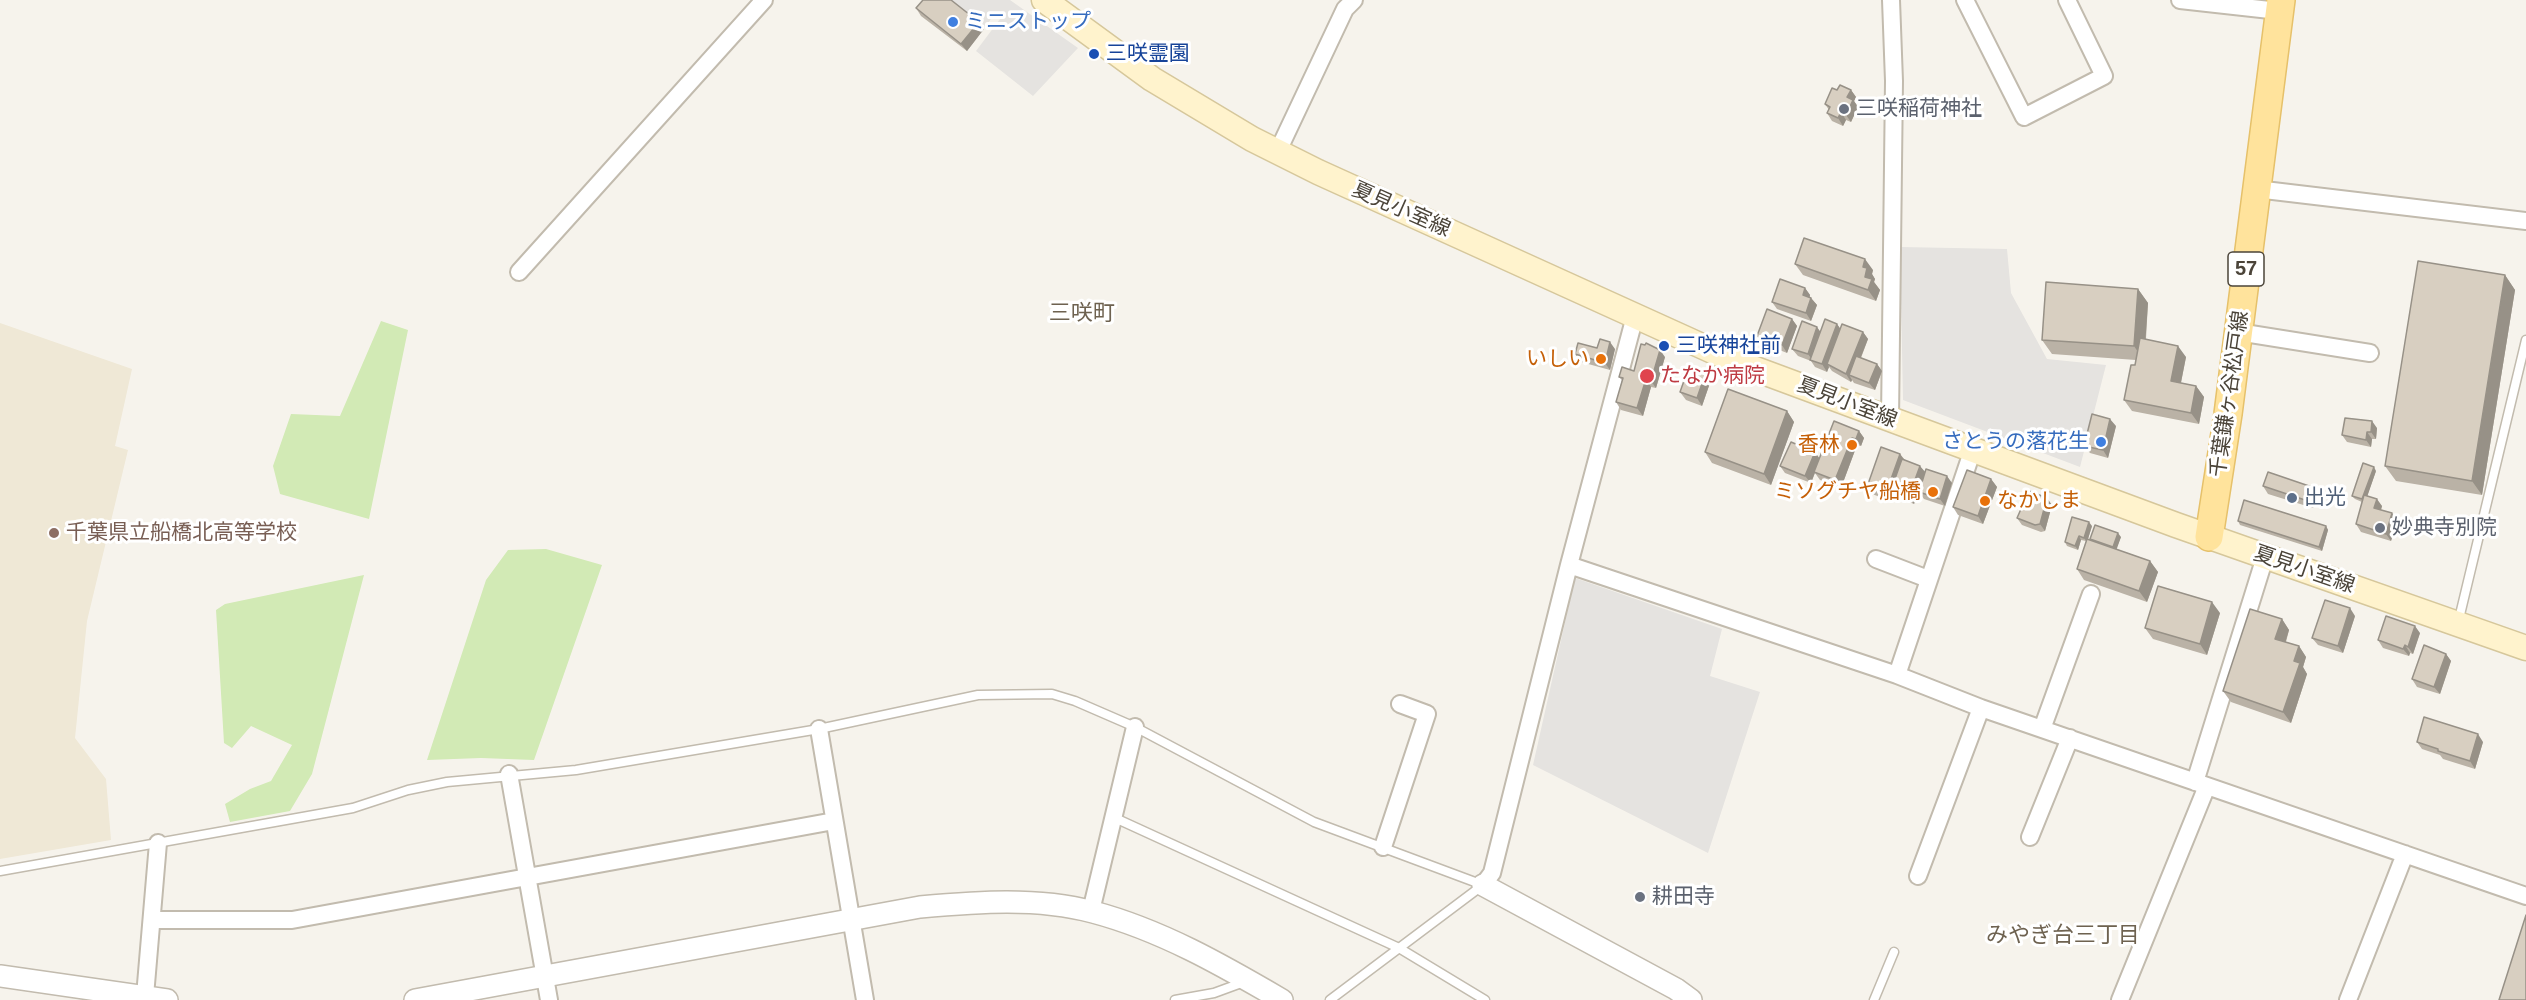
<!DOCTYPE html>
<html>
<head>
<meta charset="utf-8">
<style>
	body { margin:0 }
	canvas { display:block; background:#f6f3ec }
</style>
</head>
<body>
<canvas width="2526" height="1000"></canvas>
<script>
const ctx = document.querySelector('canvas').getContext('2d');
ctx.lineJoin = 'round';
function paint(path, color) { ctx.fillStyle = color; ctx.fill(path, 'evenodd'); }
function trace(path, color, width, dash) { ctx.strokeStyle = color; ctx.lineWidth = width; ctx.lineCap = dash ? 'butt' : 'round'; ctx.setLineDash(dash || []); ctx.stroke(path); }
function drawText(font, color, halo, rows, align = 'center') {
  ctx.font = font + ' Helvetica,"Noto Sans JP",sans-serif'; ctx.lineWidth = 6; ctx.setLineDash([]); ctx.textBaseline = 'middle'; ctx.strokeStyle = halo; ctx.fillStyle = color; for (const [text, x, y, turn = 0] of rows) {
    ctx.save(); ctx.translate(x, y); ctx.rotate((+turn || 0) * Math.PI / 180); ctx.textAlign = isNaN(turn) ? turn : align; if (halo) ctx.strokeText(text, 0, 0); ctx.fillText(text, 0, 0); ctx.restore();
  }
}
paint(new Path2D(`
	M0,323L132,369L115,446L128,450L87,621L75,738L106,779L111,840L0,859Z`), '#efe8d6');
paint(new Path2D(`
	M381,321L408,330L369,519L280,494L273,466L291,414L340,416Z
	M546,549L602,565L534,760L481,758L427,760L486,580L508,550Z
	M364,575L312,774L290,811L230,822L225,804L250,789L271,781L292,745L251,726L232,748L224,743L216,610L225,604Z`), '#d2eab5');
paint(new Path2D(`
	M950,0H1010L1078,48L1033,96L976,51L1000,19L994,14L985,28Z
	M1900,247L2007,249L2011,293L2047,359L2106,365L2080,467L1903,400Z
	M1575,578L1722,629L1710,676L1760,692L1708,853L1533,765Z`), '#e5e3e0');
const service = new Path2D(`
	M2458,623L2526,340
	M1115,818L1399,948L1485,1000
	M0,871L353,808L408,790L447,782L576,770L819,729L978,695L1052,694L1075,701L1135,727L1314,822L1483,885
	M1175,1000L1214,993L1244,982
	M1330,1000L1483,885
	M1874,1000L1894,952`);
const minor = new Path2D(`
	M1965,0L2024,117L2104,76L2067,0
	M2180,0L2279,11
	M1278,151L1345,9L1354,0
	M2256,189L2526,221
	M519,272L764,0
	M2238,332L2370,353
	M1890,419L1894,81L1891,0
	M1876,559L1928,579
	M1569,565L1897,675L1981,708L2526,896
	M1897,675L1973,449
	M819,729L865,1000
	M2042,729L2091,594
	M509,774L549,1000
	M2195,782L2265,557
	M2030,837L2070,738
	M1383,847L1427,714L1400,704
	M1918,876L1981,708
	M1483,885L1492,873L1569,565L1635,316
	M1091,911L1135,727
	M152,920H292L834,821
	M145,996L158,843
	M2120,1000L2207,786
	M2348,1000L2405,854`);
const tertiary = new Path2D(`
	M1483,885L1676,989L1691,1000
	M0,976L167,1000
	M415,1000L920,907C977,902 1037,897 1093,912C1161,930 1222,965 1282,1000`);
const secondary = new Path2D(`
	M1044,0L1152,79L1252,139L1318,172L1739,363L2176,525L2526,648`);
const primary = new Path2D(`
	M2209,537L2228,414L2281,0`);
trace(service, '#c2bbae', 11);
trace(minor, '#c2bbae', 20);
trace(tertiary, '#c2bbae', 24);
trace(secondary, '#d6c79b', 27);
trace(primary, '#e6c16a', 30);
trace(service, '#fff', 8);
trace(minor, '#fff', 16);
trace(tertiary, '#fff', 21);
trace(secondary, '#fff3cd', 24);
trace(primary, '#ffe39c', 27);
paint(new Path2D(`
	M916,8L979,22L984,29L967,51L921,16Z
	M1837,90H1851L1856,97L1854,101L1858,107L1851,122L1846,120L1843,126L1832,121L1827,113L1829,110L1825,104Z
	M1795,264L1873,270L1872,274L1875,279L1874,282L1880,290L1876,301L1803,275Z
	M2505,275L2515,290L2482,495L2396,481L2385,466Z
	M1805,288L1810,295V297L1811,298L1817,305L1811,321L1777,309L1772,302Z
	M2138,289L2148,303L2146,339L2186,357L2181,383L2196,386L2204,397L2199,424L2132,411L2124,400L2136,360L2052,354L2042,340Z
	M1792,319L1797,326L1787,353L1762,343L1757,336Z
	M1837,324L1840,329L1863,332L1868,339L1861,358L1877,364L1882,371L1875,390L1854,383L1852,380L1851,382L1832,371L1829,367L1827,372L1815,367L1811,361L1798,356L1792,349L1820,331Z
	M1597,348L1615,349L1610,370L1581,362L1575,354Z
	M1665,357L1656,388L1651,387L1643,416L1621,410L1616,402L1622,380L1619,377Z
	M1706,372L1711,380L1702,406L1686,400L1680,392Z
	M1787,411L1794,422L1771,485L1712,463L1705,452Z
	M2116,426L2108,458L2090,453L2084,446Z
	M2377,428L2376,439H2372L2371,447L2347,442L2342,435Z
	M1859,431L1864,438L1861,446L1857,445L1841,488L1820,480L1815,473L1811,483L1785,473L1780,466L1820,459Z
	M1900,454L1905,460L1925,472L1952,483L1945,506L1924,499L1919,492L1914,504L1896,497L1894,494L1891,501L1872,494L1867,487Z
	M2376,471L2367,496L2382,506L2381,510L2397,521L2391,541L2361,532L2356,524L2362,502L2355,499L2352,496Z
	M1991,479L1997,487L1983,524L1958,515L1953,507Z
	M2263,486L2318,494L2313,508L2268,494Z
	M2052,505L2045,531L2041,532L2022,525L2017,518Z
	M2238,521L2326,526L2328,530L2322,551L2240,525Z
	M2092,526L2088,539L2092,541L2090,539L2121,537L2116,549L2150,561L2158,572L2147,602L2084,580L2077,569L2086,541L2081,540L2078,550L2067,546L2065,542Z
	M2220,613L2207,655L2153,639L2145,628Z
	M2355,616L2343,653L2318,645L2312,638Z
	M2282,619L2289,630L2286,642L2299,646L2306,657L2303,667L2307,674L2291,723L2231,702L2223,691Z
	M2420,633L2413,654L2410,653L2409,656L2383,648L2378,640Z
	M2446,654L2451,661L2440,694L2417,687L2412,679Z
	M2417,742H2483L2475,769L2443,759L2440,755L2422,749Z`), '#bab2a6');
paint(new Path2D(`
	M979,22L984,29L967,51L961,44Z
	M1851,90L1856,97L1854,101L1858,107L1851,122L1846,115L1847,97Z
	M1841,112L1846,120L1843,126L1838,118Z
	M1865,259L1873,270L1872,274L1875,279L1874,282L1880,290L1876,301L1868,290L1865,277L1863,267Z
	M2505,275L2515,290L2482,495L2472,481Z
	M1805,288L1810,295L1808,302L1803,295Z
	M2138,289L2148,303L2144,361L2134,346Z
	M1811,298L1817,305L1811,321L1806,313Z
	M1792,319L1797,326L1787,353L1782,345Z
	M1837,324L1842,331L1827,364L1829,367L1827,372L1822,364Z
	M1817,327L1822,334L1813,361L1808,354Z
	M1863,332L1868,339L1853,377L1849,375L1852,380L1851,382L1846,374Z
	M1610,342L1615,349L1610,370L1605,363Z
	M2178,346L2186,357L2179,392L2171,381Z
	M1660,350L1665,357L1656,388L1651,381Z
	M1877,364L1882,371L1875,390L1869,383Z
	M1706,372L1711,380L1702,406L1697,398Z
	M1646,379L1651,387L1643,416L1637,408Z
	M2196,386L2204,397L2199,424L2191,413Z
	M1787,411L1794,422L1771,485L1764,474Z
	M2110,419L2116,426L2108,458L2103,450Z
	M2372,421L2377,428L2376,439L2371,432Z
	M1859,431L1864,438L1861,446L1856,439Z
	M2367,432L2372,439L2371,447L2366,440Z
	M1852,438L1857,445L1841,488L1835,480Z
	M1815,452L1820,459L1811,483L1805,476Z
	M1900,454L1905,461L1891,490L1894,494L1891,501L1886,493Z
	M1920,466L1926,473L1914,504L1909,496Z
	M2374,467L2376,471L2365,503L2362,499Z
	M1947,476L1952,483L1945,506L1940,499Z
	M1991,479L1997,487L1983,524L1978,516Z
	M2312,487L2318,494L2313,508L2308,501Z
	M2047,498L2052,505L2045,531L2040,524Z
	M2377,499L2382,506L2379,516L2374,508Z
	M2392,513L2397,521L2391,541L2386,534Z
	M2089,522L2092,526L2087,542L2084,538Z
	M2326,526L2328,530L2322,551L2319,547Z
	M2118,533L2121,537L2116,551L2113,547Z
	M2079,536L2081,540L2078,550L2075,546Z
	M2150,561L2158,572L2147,602L2139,591Z
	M2212,602L2220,613L2207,655L2200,644Z
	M2350,608L2355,616L2343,653L2338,646Z
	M2282,619L2289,630L2283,650L2275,639Z
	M2415,626L2420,633L2413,654L2408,647Z
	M2405,645L2410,653L2409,656L2403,649Z
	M2299,646L2306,657L2303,667L2307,674L2291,723L2283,712L2294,661Z
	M2446,654L2451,661L2440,694L2434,687Z
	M2478,734L2483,742L2475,769L2470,761Z`), '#979187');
const building = new Path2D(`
	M923,0H951L979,22L961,44L916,8Z
	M1840,85L1851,90L1847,97L1853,100L1846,115L1841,112L1838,118L1827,113L1830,107L1825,104L1832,88L1837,90Z
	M1804,238L1865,259L1863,267L1867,268L1865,277L1872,279L1868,290L1795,264Z
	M2418,261L2505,275L2472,481L2385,466Z
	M1780,279L1805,288L1803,295L1811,298L1806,313L1772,302Z
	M2046,282L2138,289L2134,346L2042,340Z
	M1767,309L1792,319L1782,345L1757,336Z
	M1825,319L1837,324L1822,364L1810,360Z
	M1802,321L1817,327L1808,354L1792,349Z
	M1842,324L1863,332L1846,374L1827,364Z
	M2140,338L2178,346L2171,381L2196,386L2191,413L2124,400L2131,365H2135Z
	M1600,339L1610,342L1605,363L1575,354L1578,343L1597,348Z
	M1646,343L1660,350L1651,381L1646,379L1637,408L1616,402L1623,378L1619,377L1622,367L1634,371L1641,344L1645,345Z
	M1856,356L1877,364L1869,383L1849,375Z
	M1689,367L1706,372L1697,398L1680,392Z
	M1728,389L1787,411L1764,474L1705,452Z
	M2092,414L2110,419L2103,450L2084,446Z
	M2345,418L2372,421L2371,432H2367L2366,440L2342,435Z
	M1834,421L1859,431L1856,439L1852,438L1835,480L1814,472Z
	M1791,442L1815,452L1805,476L1780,466Z
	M1881,447L1900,454L1886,493L1867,487Z
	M1902,459L1920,466L1909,496L1891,490Z
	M2363,463L2374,467L2362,499L2352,496Z
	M1926,469L1947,476L1940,499L1919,492Z
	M1967,470L1991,479L1978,516L1953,507Z
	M2268,472L2312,487L2308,501L2263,486Z
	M2029,491L2047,498L2040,524L2035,525L2017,518Z
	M2364,495L2377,499L2374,508L2392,513L2386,534L2356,524Z
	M2244,500L2326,526L2319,547L2238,521Z
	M2072,517L2089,522L2084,538L2079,536L2075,546L2065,542Z
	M2095,525L2118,533L2113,547L2090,539Z
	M2087,539L2150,561L2139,591L2077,569Z
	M2158,586L2212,602L2200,644L2145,628Z
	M2325,600L2350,608L2338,646L2312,638Z
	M2250,609L2282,619L2275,639L2299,646L2294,661L2300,663L2283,712L2223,691Z
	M2386,616L2415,626L2408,647L2405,645L2403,649L2378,640Z
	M2424,645L2446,654L2434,687L2412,679Z
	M2424,717L2478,734L2470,761L2438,751V749L2417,742Z
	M2526,915V1000H2499Z`);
paint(building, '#d8cfc1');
trace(building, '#979187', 1.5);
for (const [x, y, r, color] of [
	[953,22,6,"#3f7fe0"],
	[1094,54,6,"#1a4fb4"],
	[1844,109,6,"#6b7280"],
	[1664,346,6,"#1a4fb4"],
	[1601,359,6,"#e8710a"],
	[1647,376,8,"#e0444e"],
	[2101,442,6,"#3f7fe0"],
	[1852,445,6,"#e8710a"],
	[1933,492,6,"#e8710a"],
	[2292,498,6,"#5c6f8a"],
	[1985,501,6,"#e8710a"],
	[2380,528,6,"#6b7280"],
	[54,533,6,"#8d6e63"],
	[1640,897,6,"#6b7280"]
]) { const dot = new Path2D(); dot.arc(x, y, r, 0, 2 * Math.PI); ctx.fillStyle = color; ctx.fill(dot); trace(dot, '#fff', 2); }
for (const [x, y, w] of [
	[2246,269,36]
]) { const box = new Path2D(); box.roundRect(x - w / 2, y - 17, w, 34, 4.5); ctx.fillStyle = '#fff'; ctx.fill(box); trace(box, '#4b4439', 1.5); }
drawText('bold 20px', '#4b4439', null, [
	["57",2246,269]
]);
drawText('21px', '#366cbe', '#fff', [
	["ミニストップ",965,22],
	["さとうの落花生",2089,442,"right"]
], 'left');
drawText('21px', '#164399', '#fff', [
	["三咲霊園",1106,54],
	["三咲神社前",1676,346]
], 'left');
drawText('21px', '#5b616d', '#fff', [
	["三咲稲荷神社",1856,109],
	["妙典寺別院",2392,528],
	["耕田寺",1652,897]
], 'left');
drawText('21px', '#4b4439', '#fff', [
	["夏見小室線",1401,210,24],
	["千葉鎌ヶ谷松戸線",2230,394,-82],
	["夏見小室線",1847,403,21],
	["夏見小室線",2304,570,19]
]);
drawText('21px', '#c56008', '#fff', [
	["いしい",1589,359],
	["香林",1840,445],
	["ミソグチヤ船橋",1921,492],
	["なかしま",1997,501,"left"]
], 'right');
drawText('21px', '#be3a42', '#fff', [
	["たなか病院",1660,376]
], 'left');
drawText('21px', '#4e5e75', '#fff', [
	["出光",2304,498]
], 'left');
drawText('21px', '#785e54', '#fff', [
	["千葉県立船橋北高等学校",66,533]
], 'left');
drawText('22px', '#6e6250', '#fff', [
	["三咲町",1082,314],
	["みやぎ台三丁目",2063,936]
]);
</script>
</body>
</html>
